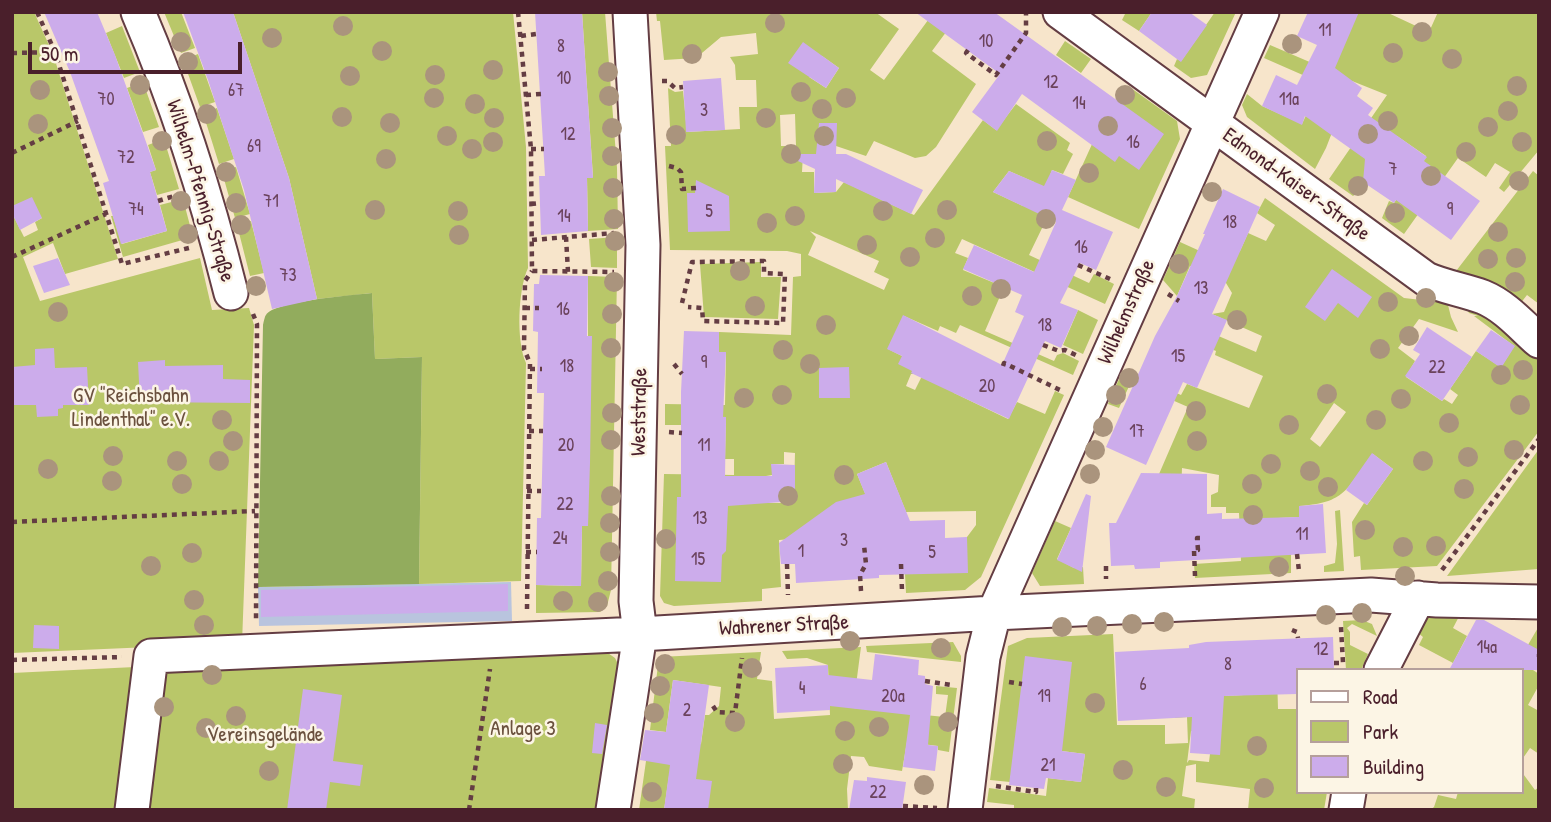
<!DOCTYPE html>
<html>
<head>
<meta charset="utf-8">
<style>
	body { margin:0 }
	#map { position:relative; width:1551px; height:822px; overflow:hidden; background:#f7e5cb; font-family:"Patrick Hand",sans-serif }
	canvas { display:block }
	.frame { position:absolute; inset:0; border:14px solid #4a1f2b; pointer-events:none }
	.legend { position:absolute; left:1296px; top:668px; width:228px; height:126px; box-sizing:border-box; background:#fcf5e5; border:2px solid #b59f9b; margin:0; padding:9px 12px; list-style:none; font-size:21px; color:#4a1f2b }
	.legend li { display:flex; align-items:center; gap:14px; height:35px }
	.legend b { width:35px; border:2px solid #b59f9b }
	.scale { position:absolute; left:28px; top:42px; width:214px; height:32px; box-sizing:border-box; border:4px solid #4a1f2b; border-top:0; padding-left:9px; font-size:21px; line-height:24px; white-space:nowrap; color:#4a1f2b; -webkit-text-stroke:5px #fcf5e5; paint-order:stroke }
</style>
</head>
<body>
<div id="map">
<canvas width="1551" height="822"></canvas>
<div class="frame"></div>
<ul class="legend">
<li><b style="height:9px;background:#fff"></b>Road</li>
<li><b style="height:19px;background:#b9c769"></b>Park</li>
<li><b style="height:19px;background:#ccaceb"></b>Building</li>
</ul>
<div class="scale">50 m</div>
</div>
<script>
const ctx = document.querySelector('canvas').getContext('2d');
ctx.lineJoin = 'round';
function paint(path, color) { ctx.fillStyle = color; ctx.fill(path, 'evenodd'); }
function trace(path, color, width, dash) { ctx.strokeStyle = color; ctx.lineWidth = width; ctx.lineCap = dash ? 'butt' : 'round'; ctx.setLineDash(dash || []); ctx.stroke(path); }
function drawText(font, color, halo, rows, align = 'center') {
  ctx.font = font + ' "Patrick Hand",sans-serif'; ctx.lineWidth = 5; ctx.setLineDash([]); ctx.textBaseline = 'middle'; ctx.strokeStyle = halo; ctx.fillStyle = color; for (const [text, x, y, turn = 0] of rows) {
    ctx.save(); ctx.translate(x, y); ctx.rotate((+turn || 0) * Math.PI / 180); ctx.textAlign = isNaN(turn) ? turn : align; if (halo) ctx.strokeText(text, 0, 0); ctx.fillText(text, 0, 0); ctx.restore();
  }
}
paint(new Path2D(`
	M511,582L512,621L259,626L258,587Z`), '#b9c4de');
paint(new Path2D(`
	M12,12H34L53,54L118,259L65,274L53,243L23,257L40,301L200,258L212,310L249,308L254,325L242,643L12,653V213L24,237L38,230L35,222L42,218L12,206Z
	M164,12H181L195,48L181,53Z
	M233,12H513L526,147L528,268C518,289 516,341 526,363L521,581L419,584L422,357L375,359L372,293L317,299L289,178Z
	M582,12H605L617,168L618,229L588,231L587,178L593,177Z
	M656,12H875L899,29L870,70L884,80L934,12H961L932,51L976,84L936,147L926,156L915,158L874,141L866,156L836,146V154H803L802,172H814V193L836,192L844,182L914,215L983,120L996,130L1016,104L1070,143L1067,150L1073,154L1063,174L1052,170L1046,187L1059,193L1029,255L1089,283L1094,274L1114,284L1105,304L962,239L955,253L968,258L963,270L1004,287L985,331L1054,361L1057,355L1063,353L1079,361L1073,375L960,325L956,333L940,326L938,331L904,316L888,349L902,356L915,372L914,374H911L906,386L915,390L934,352L954,393L1008,419L1017,402L1045,414L1055,391L1064,395L981,577L965,590L906,593L905,574L967,537L976,525V511L906,512L886,462L857,474L872,510L820,537L779,540L781,587L762,589V601L674,606L664,603L660,596L664,474L734,475V459H725L726,417L683,416L682,425H665V404L725,405L726,353L719,352V332L791,335L793,277L801,276V254L787,251L670,250L665,146H671L668,88L675,92L683,91L687,132L740,129L739,107H757L756,80H736L735,65L730,57L758,54L756,33L721,37L696,58L664,60L660,21H657ZM822,56L839,68L826,88L809,77ZM795,114L796,146H781L780,115ZM1009,171L1034,182L1023,206L993,192ZM810,231L879,261L874,272L889,279L884,290L808,255L816,237ZM784,452L795,453L794,490H782V503H761L760,477L772,475V464H784Z
	M1126,12H1152L1139,31L1122,20Z
	M1215,12H1236L1207,75L1191,78L1174,66L1177,59L1181,61Z
	M1321,12H1386L1429,32L1438,12H1539V150L1504,192L1499,188L1510,172L1495,163L1486,177L1458,158L1404,234L1382,218L1389,201L1394,203L1426,156L1397,136L1370,159L1365,183L1367,185L1353,196L1329,179L1387,95L1352,81L1326,148L1315,169L1247,117L1242,105L1247,94L1262,106L1302,124L1321,83L1264,58L1270,45L1333,72Z
	M122,26L140,72L124,78L106,33Z
	M1065,41L1091,59L1081,73L1056,55Z
	M198,54L215,102L200,107L183,60Z
	M143,82L159,127L143,132L127,88Z
	M1131,88L1177,121L1180,139L1139,229L1068,197L1093,142Z
	M217,108L234,159L219,164L203,113Z
	M164,139L179,189L157,195L150,172L156,170L148,145Z
	M236,167L250,214L235,218L222,172Z
	M1533,171L1539,176V304L1527,295L1516,309L1453,275Z
	M1265,198L1404,298L1439,302L1448,305L1451,317L1458,332L1419,319L1398,348L1415,361L1406,377L1442,401L1444,399L1452,404L1458,395L1450,389L1476,351L1501,367L1514,346L1474,316H1478L1469,313L1466,308L1467,300L1539,350V431L1437,566L1361,570L1360,556L1354,557L1352,522L1364,503L1367,505L1393,469L1373,454C1346,489 1346,503 1299,506V517L1278,518L1291,554V573L1195,578L1194,564L1241,561L1239,513H1226V507H1211V495L1218,492L1219,475L1182,468L1181,494L1156,481L1188,407L1131,382L1119,408L1108,404L1123,370L1181,395L1187,384L1249,408L1263,376L1215,355L1216,351L1197,343L1202,329L1256,352L1262,336L1212,314L1224,312L1232,293L1226,283L1190,266L1177,296L1163,280L1180,242L1222,261L1240,251L1248,233L1266,241L1275,225L1257,213ZM1334,403L1346,412L1320,447L1310,439Z
	M183,199L193,237L123,257L111,216H113L122,244L167,231L160,205Z
	M251,221L264,273L250,276L237,225Z
	M617,237V268L591,267L589,239Z
	M761,262V277H781L778,319L704,317L700,264Z
	M588,276L617,277L611,590L607,606L600,612L536,613V585L581,586L582,526H588Z
	M1078,310L1098,320L1083,354L1063,345Z
	M1539,449V569L1447,576Z
	M1340,510L1344,571L1324,572V566L1335,563L1337,544L1335,511Z
	M1055,521L1071,528L1057,559L1074,568L1083,567L1084,584L1040,586L1032,573Z
	M1464,607L1453,628L1467,636L1453,663L1419,645L1423,637L1417,632L1434,610Z
	M1362,620L1372,624L1377,636L1352,624L1347,628L1350,632V645L1368,654L1361,670H1346L1343,621Z
	M1539,626V648L1529,662L1536,666L1533,670L1539,674V685L1528,705L1539,711V754L1530,748L1521,761V670L1518,662Z
	M1113,634L1117,725H1165V744L1188,743L1187,717L1174,718L1224,687L1225,696L1244,695L1277,674L1278,709H1297V792H1327L1324,810H1248L1250,789L1196,782V764L1186,766L1182,796L1195,799L1194,810H1014V805L987,802L989,788L1046,796L1048,778L1081,782L1085,754L1015,745L1010,782L990,780L1008,646L1027,638ZM1191,731L1221,734L1210,754L1209,762L1189,760L1187,763Z
	M953,642L961,656V662L867,652L866,646Z
	M861,647L853,708L945,717L948,695L936,694V686L957,688L949,752L938,750V746L907,742L902,771L869,766L864,757L851,756L847,789L848,810L738,808V810H708L669,776L664,810H639L646,761L701,744L705,715H709L719,706L721,687L673,680L666,732L650,730L659,657L761,652L757,679L772,681L774,719L830,715L828,665L807,658L787,659L782,651Z
	M605,651L615,658L621,670L605,810H141L160,664Z
	M135,667L114,810H12V673Z
	M1521,771L1535,790L1539,787V810H1430L1434,807L1438,795L1456,799L1458,792H1521Z`), '#b9c769');
paint(new Path2D(`
	M372,293L375,359L422,357L419,584L258,587L263,325C263,325 265,315 266,315C274,301 354,295 372,293Z`), '#92ac5d');
paint(new Path2D(`
	M44,12H97L115,55L156,170L150,172L167,231L121,244L103,183L109,181L70,72Z
	M183,12H233L289,178L317,299L272,309L244,190L208,80Z
	M535,12H582L593,178H587L588,231L541,235L539,176H545Z
	M915,12H994L1164,134L1139,170L1119,156L1115,162L1022,94L997,131L972,112L1000,74Z
	M1152,12H1189L1207,25L1181,62L1139,31Z
	M1308,12H1359L1335,68L1362,88L1357,96L1373,108L1368,115L1427,157L1424,161L1480,201L1451,240L1396,200L1394,203L1363,182L1365,159L1341,142L1305,116L1302,125L1262,106L1276,75L1297,85L1317,45L1297,36Z
	M803,42L839,68L826,88L788,63Z
	M721,78L725,130L686,132L683,81Z
	M819,123H837L836,154H846L923,190L911,214L836,179V192L814,193L815,169L783,154H816Z
	M1052,170L1076,180L1062,210L1113,232L1096,270L1080,263L1060,303L1078,310L1061,348L1045,341L1009,419L911,373L912,371L898,364L902,356L887,349L903,315L1002,365L1024,316L1015,312L1022,295L963,269L974,245L1034,272L1056,222L993,192L1009,171L1044,186Z
	M696,180L729,196L730,231L688,232L687,193H695Z
	M1223,189L1260,207L1212,314L1227,320L1197,388L1183,382L1146,465L1106,447L1155,336L1177,296L1205,234H1203Z
	M32,197L42,218L20,230L12,213V206Z
	M58,258L70,285L44,293L33,266Z
	M1332,269L1372,297L1358,318L1338,303L1325,321L1305,307Z
	M540,275L588,276L587,336H592L590,463L588,526H582L581,586L536,585L537,518H541L544,393H537L538,332L533,331L534,284H539Z
	M1427,327L1472,357L1442,401L1405,376L1420,354L1413,350Z
	M1491,330L1515,346L1501,368L1476,351Z
	M684,331L719,332V352H726L723,417H726L725,476H772L771,464L795,465V501L728,506L726,551L722,555L721,582L675,581L677,497H681V392Z
	M54,348L55,368L87,367L89,405H63V408L58,409V416L37,417L36,405H12V367L35,365V349Z
	M165,360V366L223,365V379L250,380V403L140,402L138,362Z
	M849,367L850,398H819V368Z
	M1372,453L1393,469L1367,505L1346,490Z
	M886,462L910,521L945,520V538L967,537L968,573L879,575V578L796,583L795,564H781L779,543L836,502L865,494L857,474Z
	M1141,473L1207,474V514L1222,513V519L1299,517V506L1323,504L1326,553L1160,562V568L1135,569L1134,565L1111,566L1109,523H1116Z
	M1086,494L1091,496L1082,572L1057,560Z
	M508,584V611L261,617V590Z
	M1476,620H1484L1539,650V670H1449Z
	M34,625L59,626V649L33,648Z
	M1333,637L1334,670H1297V694L1224,696L1220,755L1190,753L1192,717L1118,721L1115,652L1189,648V645L1206,642Z
	M875,654L919,660L918,675L925,676V684L933,686L928,745L938,746L935,771L903,767L910,715L830,706V710L777,713L775,668L828,665V675L872,680Z
	M1025,656L1072,662L1062,751L1085,754L1081,782L1046,778L1044,789L1009,785Z
	M673,680L709,685L696,779L712,781L708,810H664L670,765L640,760L645,730L666,732Z
	M303,689L342,695L333,761L363,765L360,786L330,782L326,810H287Z
	M595,723L607,725L602,754L592,753Z
	M867,777L906,782L902,810H849L854,780L867,781Z`), '#ccaceb');
const minor = new Path2D(`
	M138,12C177,103 207,197 231,293
	M1060,12L1426,279C1444,287 1464,290 1483,297C1505,306 1522,326 1539,341
	M1381,670L1418,598
	M132,810L151,656L640,634L994,613L1371,595L1437,600L1539,602
	M613,810L640,634L636,601L643,245L630,12
	M965,810L983,657L994,613L1262,12
	M1346,810L1349,792`);
trace(minor, '#643d43', 37);
trace(new Path2D(`
	M37,12L55,52L122,264L189,248
	M518,12L531,149L532,271L614,272
	M521,36L536,34
	M968,50L966,53L996,75L1026,33V12
	M12,53L55,52
	M662,81H667L675,88L683,87
	M526,95L541,94
	M531,149H544
	M12,153L78,121
	M669,166L677,168L681,172L682,189L696,188
	M158,201L174,196
	M531,204L540,203
	M566,237L568,272
	M532,240L614,233
	M12,257L106,214
	M1078,265L1110,279
	M1168,294L1179,301
	M682,303L692,262L764,261V273L785,274L783,323L703,321L702,308L688,307
	M525,308H539
	M253,314L257,324L256,623
	M1043,345L1059,351L1065,350L1078,356
	M674,364L682,374
	M1003,366L1004,363L1060,390
	M530,369H542
	M529,431H543
	M669,432L682,433
	M527,491H541
	M12,522L255,511
	M526,552H537
	M1297,554L1299,571
	M787,564L788,595
	M901,564L902,591
	M1106,566V579
	M1442,570L1539,439
	M1195,576L1194,550H1198L1197,538H1201
	M861,591L860,575L866,564L864,545
	M527,609L530,363L524,349L525,281L532,271
	M1292,630L1297,632L1298,638
	M1539,654V657
	M12,660L122,657
	M1334,663H1343L1341,627
	M925,681L952,685
	M1009,682L1022,684
	M713,706L717,712L735,713L742,658
	M996,786L1036,792V788
	M903,806L937,808
	M469,810L490,669`), '#643d43', 4.5, [5, 5]);
trace(minor, '#fff', 33);
ctx.fillStyle = '#aa947d';
for (const [x, y] of [
	[775,23],
	[343,26],
	[1422,32],
	[272,38],
	[181,42],
	[1292,44],
	[382,51],
	[1393,53],
	[692,54],
	[1452,59],
	[188,62],
	[493,70],
	[608,72],
	[435,75],
	[350,76],
	[140,85],
	[1517,86],
	[40,90],
	[801,92],
	[1125,95],
	[609,96],
	[434,98],
	[846,98],
	[475,104],
	[822,109],
	[1508,111],
	[207,114],
	[342,117],
	[494,118],
	[766,118],
	[1388,121],
	[390,123],
	[38,124],
	[1108,126],
	[1488,127],
	[612,128],
	[1368,134],
	[676,135],
	[447,136],
	[824,136],
	[162,141],
	[1047,141],
	[493,142],
	[1522,142],
	[472,149],
	[1466,152],
	[791,154],
	[612,156],
	[386,159],
	[226,172],
	[1089,173],
	[1431,176],
	[1519,181],
	[1358,186],
	[613,188],
	[1212,192],
	[181,201],
	[236,203],
	[375,210],
	[947,210],
	[458,211],
	[883,211],
	[1395,213],
	[795,216],
	[614,219],
	[1046,219],
	[767,223],
	[241,225],
	[1498,232],
	[188,234],
	[459,235],
	[935,238],
	[615,241],
	[867,245],
	[910,257],
	[1516,258],
	[1488,259],
	[1179,264],
	[740,271],
	[614,282],
	[1515,282],
	[256,286],
	[1001,289],
	[972,296],
	[1426,298],
	[1388,302],
	[755,306],
	[58,312],
	[612,314],
	[1237,320],
	[826,325],
	[1409,336],
	[611,348],
	[1380,349],
	[783,350],
	[810,364],
	[1523,370],
	[1501,375],
	[1129,378],
	[1327,394],
	[782,395],
	[1116,395],
	[744,398],
	[1401,399],
	[1520,405],
	[1196,411],
	[612,413],
	[222,420],
	[1376,420],
	[1449,423],
	[1289,425],
	[1103,427],
	[611,440],
	[233,441],
	[1197,441],
	[1095,450],
	[1514,450],
	[113,456],
	[1468,457],
	[177,461],
	[219,461],
	[1423,461],
	[1271,464],
	[48,469],
	[1310,471],
	[1090,474],
	[844,475],
	[112,481],
	[182,484],
	[1252,484],
	[1328,487],
	[1464,489],
	[611,496],
	[788,496],
	[1253,515],
	[610,523],
	[1365,530],
	[666,539],
	[1436,546],
	[1403,547],
	[610,552],
	[192,553],
	[151,566],
	[1279,567],
	[1405,576],
	[608,581],
	[194,600],
	[563,601],
	[598,602],
	[1362,613],
	[1326,615],
	[1164,622],
	[1132,624],
	[204,625],
	[1097,626],
	[1062,627],
	[850,641],
	[941,648],
	[665,664],
	[752,668],
	[212,675],
	[660,686],
	[1095,703],
	[164,707],
	[654,713],
	[236,716],
	[735,722],
	[948,722],
	[879,727],
	[206,728],
	[845,731],
	[1257,746],
	[843,764],
	[1123,770],
	[269,771],
	[924,785],
	[1166,787],
	[1264,788],
	[652,792]
]) { ctx.beginPath(); ctx.arc(x, y, 10, 0, 2 * Math.PI); ctx.fill(); }
drawText('18px', '#6a425b', null, [
	["11",1325,31],
	["10",986,42],
	["8",561,47],
	["10",564,79],
	["12",1051,83],
	["67",236,91],
	["70",106,100],
	["11a",1289,100],
	["14",1079,104],
	["3",704,111],
	["12",568,135],
	["16",1133,143],
	["69",254,147],
	["72",126,158],
	["7",1393,170],
	["71",271,202],
	["74",136,210],
	["9",1450,210],
	["5",709,212],
	["14",564,217],
	["18",1230,223],
	["16",1081,248],
	["73",288,276],
	["13",1201,289],
	["16",563,310],
	["18",1045,326],
	["15",1178,357],
	["9",704,363],
	["18",567,367],
	["22",1437,368],
	["20",987,387],
	["17",1137,432],
	["20",566,446],
	["11",704,446],
	["22",565,505],
	["13",700,519],
	["11",1302,535],
	["24",560,539],
	["3",844,541],
	["1",801,552],
	["5",932,553],
	["15",698,560],
	["14a",1487,648],
	["12",1321,650],
	["8",1228,665],
	["6",1143,685],
	["4",802,689],
	["20a",893,697],
	["19",1044,697],
	["2",687,711],
	["21",1048,766],
	["22",878,793]
]);
drawText('21px', '#4a1f2b', '#fcf5e5', [
	["Edmond-Kaiser-Straße",1296,185,36],
	["Wilhelm-Pfennig-Straße",200,191,73],
	["Wilhelmstraße",1127,312,-66],
	["Weststraße",640,412,-89],
	["Wahrener Straße",784,626,-3]
]);
drawText('21px', '#6b513e', '#fcf5e5', [
	["GV \"Reichsbahn",131,396],
	["Lindenthal\" e.V.",131,420],
	["Anlage 3",523,729],
	["Vereinsgelände",265,735]
]);
</script>
</body>
</html>
